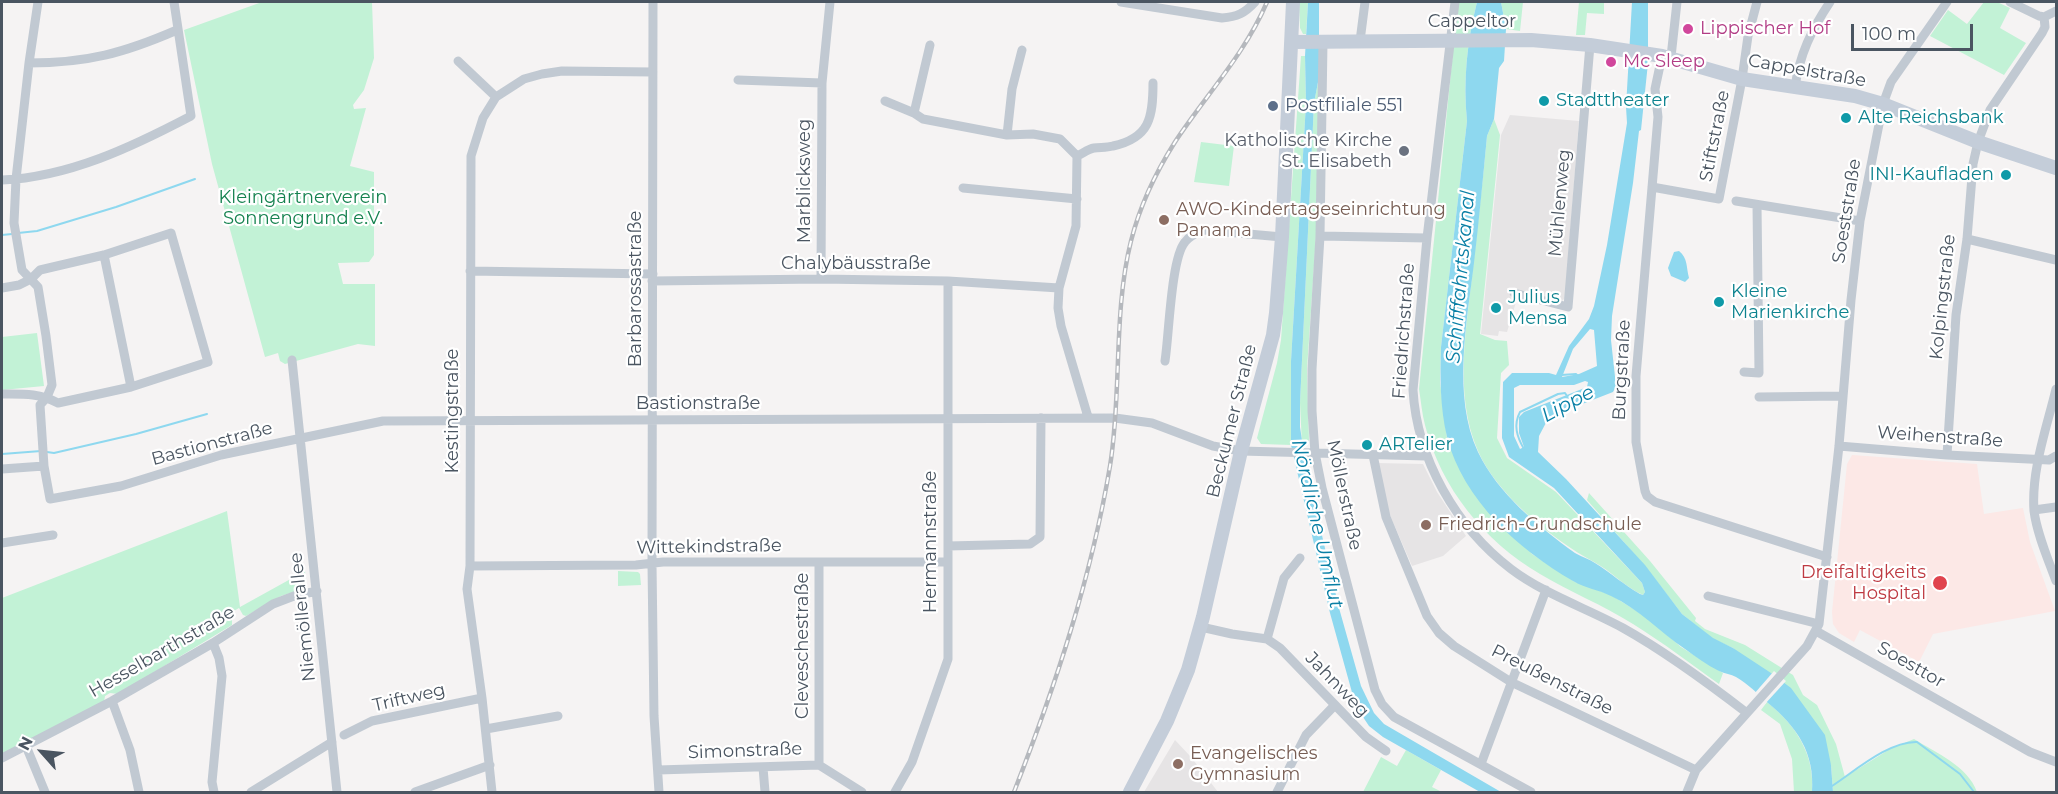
<!DOCTYPE html>
<html>
<head>
<meta charset="utf-8">
<style>
	body { margin:0 }
	#map { position:relative; width:2058px; height:794px; overflow:hidden; background:#f5f3f3; font-family:Montserrat,sans-serif }
	canvas { display:block }
	.frame { position:absolute; inset:0; border:3px solid #4a5561; pointer-events:none }
	.north { position:absolute; left:12px; top:722px; width:60px; height:60px; -webkit-text-stroke:4px #fff; paint-order:stroke; rotate:297deg; font-size:16px; font-weight:700; line-height:24px; text-align:center; color:#4a5561 }
	.north::after { content:''; display:block; margin:auto; width:21px; height:27px; background:#4a5561; clip-path:polygon(50% 0,100% 100%,50% 72%,0 100%) }
	.scale { position:absolute; left:1851px; top:24px; width:122px; height:27px; box-sizing:border-box; border:3px solid #4a5561; border-top:0; padding-left:8px; font-size:18px; line-height:21px; white-space:nowrap; color:#4a5561; -webkit-text-stroke:4px #fff; paint-order:stroke }
</style>
</head>
<body>
<div id="map">
<canvas width="2058" height="794"></canvas>
<div class="frame"></div>
<div class="north">N</div>
<div class="scale">100 m</div>
</div>
<script>
const ctx = document.querySelector('canvas').getContext('2d');
ctx.lineJoin = 'round';
function paint(path, color) { ctx.fillStyle = color; ctx.fill(path, 'evenodd'); }
function trace(path, color, width, dash) { ctx.strokeStyle = color; ctx.lineWidth = width; ctx.lineCap = dash ? 'butt' : 'round'; ctx.setLineDash(dash || []); ctx.stroke(path); }
function drawText(font, color, halo, rows, align = 'center') {
  ctx.font = font + ' Montserrat,sans-serif'; ctx.lineWidth = 4.5; ctx.setLineDash([]); ctx.textBaseline = 'middle'; ctx.strokeStyle = halo; ctx.fillStyle = color; for (const [text, x, y, turn = 0] of rows) {
    ctx.save(); ctx.translate(x, y); ctx.rotate((+turn || 0) * Math.PI / 180); ctx.textAlign = isNaN(turn) ? turn : align; if (halo) ctx.strokeText(text, 0, 0); ctx.fillText(text, 0, 0); ctx.restore();
  }
}
paint(new Path2D(`
	M1510,115L1579,121L1565,298L1562,301L1519,292L1507,332L1499,331L1498,336L1481,334L1501,135Z
	M1377,463L1423,464L1437,492L1466,536L1443,556L1412,566L1389,513Z
	M1175,740L1191,757L1218,792H1144Z`), '#e6e4e5');
paint(new Path2D(`
	M1852,455L1977,464L1984,514L2023,508L2030,542L2055,611L1933,634L1919,662L1860,630L1854,642L1839,633L1833,624L1832,612L1847,464Z`), '#fce8e6');
paint(new Path2D(`
	M262,2H372L374,58L364,90L353,105L354,109L366,108L350,166L374,172V255L369,262L338,263L343,284H375V346L358,344L285,364L280,361L278,353L265,357L212,164L184,30Z
	M1299,2H1308L1306,34H1303L1300,28Z
	M1458,2H1477C1467,42 1463,80 1467,121L1441,347L1440,382L1447,438L1532,554L1575,582L1611,595L1648,618L1681,647L1723,673L1719,684C1691,664 1662,642 1633,624C1603,605 1570,592 1540,574C1484,541 1441,488 1425,425C1422,414 1421,401 1419,389Z
	M1501,2H1523L1520,31L1506,29Z
	M1579,2H1604V14L1587,13L1585,35H1576Z
	M1984,2H1997L2010,8L2000,28L2026,43L2004,75L1930,36L1948,10L1967,24Z
	M1301,56H1305L1306,103L1291,361V445L1261,444L1257,438L1277,363L1281,340Z
	M1319,77L1316,236L1307,369L1309,440L1306,445H1302L1300,403L1314,103Z
	M1494,119L1500,135L1480,334L1495,340L1507,341L1509,365L1501,373L1497,438L1507,458L1556,492L1642,583L1645,592L1643,595C1625,587 1611,571 1594,562C1553,540 1497,495 1478,451C1453,393 1467,327 1473,267C1478,223 1483,179 1487,136Z
	M1201,142L1234,146L1229,186L1194,182Z
	M37,333L44,386L2,390V337Z
	M1589,493L1650,561L1696,618L1695,621L1705,629L1745,645L1793,675L1803,695L1817,705L1836,744L1845,777L1890,749L1914,739C1936,753 1968,766 1977,792H1833L1831,765L1733,648L1713,639L1682,614L1644,565L1587,500Z
	M227,511L240,607L305,571L306,588L281,596L246,616L243,615L239,608L232,612V625L118,694L110,693L105,696L104,702L2,754V598Z
	M618,571L638,572L640,574L641,585L618,586Z
	M1767,702C1796,725 1815,755 1812,792H1794L1792,759L1780,724L1761,710Z
	M1406,750L1441,770L1432,787L1442,792H1363L1381,757L1397,766Z`), '#c2f2d6');
paint(new Path2D(`
	M1308,2H1319V77L1314,103L1300,403V427L1306,467L1339,608L1361,686L1374,713L1384,724L1501,792H1480L1383,737L1369,726L1361,714L1353,696L1330,613L1291,445V361L1306,103L1305,56Z
	M1477,2H1501L1506,29L1504,61L1499,68L1494,119L1487,136C1483,178 1479,220 1474,263C1467,322 1452,396 1478,452C1498,494 1538,526 1575,553C1582,557 1589,559 1595,563C1611,573 1624,585 1640,594L1643,595L1645,592L1642,583L1554,488L1509,457L1502,438V432L1503,382L1512,373H1549L1556,375L1569,346L1589,319L1594,306L1607,245L1627,123L1626,107L1632,2H1648V63L1641,130L1639,131L1633,183L1612,316L1611,340L1616,386L1613,392L1549,417L1539,436L1538,452L1566,479L1645,565L1682,614L1713,638L1733,648L1771,673L1791,688L1825,735L1831,765L1833,792H1812C1815,753 1797,727 1768,703C1758,694 1748,684 1736,677C1731,674 1725,674 1719,671C1707,665 1696,657 1685,649C1660,632 1639,609 1611,596C1599,590 1585,588 1573,581C1519,550 1463,500 1447,437C1440,407 1440,377 1441,347L1467,121C1463,80 1467,42 1477,2ZM1590,329L1594,330L1597,366L1579,374L1562,377L1573,349ZM1585,381L1588,382L1587,387L1524,412L1519,417V433L1524,447L1520,449L1514,436V388L1520,385H1574Z
	M1679,251C1688,258 1686,267 1689,278L1685,282L1671,276L1668,268L1674,252Z`), '#8ed8ef');
paint(new Path2D(`
	M1774,671L1786,681L1765,704L1754,694Z`), '#f5f3f3');
trace(new Path2D(`
	M18,233L37,231L116,207L195,179
	M2,235L12,234
	M1561,375L1576,374L1578,376
	M1524,449C1517,437 1513,425 1520,412L1558,394L1565,393L1567,396
	M47,452L54,453L136,434L207,414
	M2,454L41,451
	M1832,786C1855,771 1889,741 1917,742L1960,774L1974,792`), '#8ed8ef', 2);
trace(new Path2D(`
	M38,2L29,63L16,179L14,223L22,270L38,287L46,336L52,385L47,397L40,405L44,466L50,499L121,486L221,455L383,421L1115,418L1152,423L1213,446L1241,451L1426,456
	M653,2L652,564L654,716L659,792
	M1121,2L1222,18C1237,17 1245,13 1255,2
	M1455,2L1427,238L1413,390C1417,459 1456,527 1511,569C1544,594 1586,608 1623,628C1666,652 1708,683 1747,713
	M2010,2L2039,16L2044,17
	M2044,17L2056,11
	M1360,41L1365,2
	M1323,42L1320,236L1312,369V411L1315,453L1322,488L1375,690L1382,704L1394,717L1531,792
	M930,45L914,113L923,119L1007,135L1033,134L1060,139L1077,156C1082,154 1088,149 1094,148C1100,147 1106,148 1113,146C1150,138 1153,117 1153,83
	M1662,56L1655,89L1658,117L1636,376V442L1645,491L1647,496L1655,502L1827,557
	M1671,57L1677,2
	M458,61L496,97
	M29,63C87,63 124,53 177,30
	M738,80L822,83
	M1795,88C1799,55 1812,29 1830,2
	M885,101L914,113
	M1007,135L1012,89L1022,50
	M1077,156L1076,226L1059,288L1058,308L1061,326L1088,417
	M2,180C69,177 132,147 191,116L174,2
	M1652,187L1719,199L1742,79L1748,36L1757,2
	M963,188L1077,199
	M1736,201L1860,221
	M1320,236L1427,238
	M1967,239L2056,260
	M104,255L131,387
	M470,271L653,274
	M821,279L822,83L830,2
	M652,281L821,279L948,281L1059,288
	M2,288L19,285L31,279L40,270L104,255L171,233L208,362L131,387L58,403C39,393 23,394 2,394
	M1514,293L1568,307L1590,45
	M292,360L337,792
	M1165,361C1169,336 1171,258 1185,242C1190,235 1197,233 1204,230L1282,237
	M1744,372L1759,373L1757,205
	M2056,389C2047,427 2031,470 2034,511C2037,534 2048,559 2056,581
	M1759,397L1843,396
	M1839,446L1947,455L2049,460L2056,456
	M1373,455L1386,517L1427,616L1439,633L1454,646L1511,682L1696,770
	M1947,455L1956,315L1967,239L1973,164L1978,142L1990,110L2042,33L2045,27L2044,17
	M2,469L44,466
	M2034,510L2056,507
	M2,543L53,535
	M948,546L1030,544L1040,537L1041,418
	M470,566L636,565L663,562H948
	M1708,596L1819,624
	M1201,627L1232,634L1267,639L1280,648L1366,737L1386,751
	M1816,631L2030,752L2056,762
	M1267,639L1284,578L1300,558
	M213,643L219,658L222,676L212,782L214,792
	M112,701L130,750L139,792
	M486,729L558,716
	M344,735L372,721L482,698
	M26,746L45,792
	M2,758L112,701L213,643L273,604L294,596L317,591
	M1481,764L1546,590
	M819,765V562
	M763,767L765,792
	M658,770L819,765L862,792
	M251,792L332,742
	M415,792L490,765
	M492,792L482,698L467,589L470,566L471,156L483,118L496,97L524,79L542,74L562,71L653,72
	M895,792L912,762L948,659V281
	M1277,792L1306,735L1334,706
	M1687,792L1696,770L1807,646L1819,624L1839,446L1851,300L1860,221L1883,104L1891,82L1947,2`), '#c1c9d2', 9);
trace(new Path2D(`
	M1293,42L1531,40L1590,45L1662,56L1742,79L1855,96L1883,104L1978,142L2056,168
	M1130,792L1167,721L1188,670L1203,617L1241,451L1273,335L1276,313L1282,237L1293,2`), '#c4cdd9', 14);
const rail = new Path2D(`
	M1014,792C1055,687 1091,579 1110,466C1122,393 1113,312 1131,241C1140,205 1156,172 1175,142C1206,95 1245,54 1267,2`);
trace(rail, '#b5b8bd', 4.5);
trace(rail, '#fff', 2, [7]);
for (const [x, y, r, color] of [
	[1688,29,6,"#d1479c"],
	[1611,62,6,"#d1479c"],
	[1544,101,6,"#0f9aa8"],
	[1273,106,6,"#5c6f8a"],
	[1846,118,6,"#0f9aa8"],
	[1404,151,6,"#6b7280"],
	[2006,175,6,"#0f9aa8"],
	[1164,220,6,"#8d6e63"],
	[1719,302,6,"#0f9aa8"],
	[1496,308,6,"#0f9aa8"],
	[1367,445,6,"#0f9aa8"],
	[1426,525,6,"#8d6e63"],
	[1940,583,8,"#e0444e"],
	[1178,764,6,"#8d6e63"]
]) { const dot = new Path2D(); dot.arc(x, y, r, 0, 2 * Math.PI); ctx.fillStyle = color; ctx.fill(dot); trace(dot, '#fff', 2); }
drawText('18px', '#4a5561', '#fff', [
	["Cappeltor",1472,22],
	["Cappelstraße",1807,71,10],
	["Stiftstraße",1715,136,-79],
	["Marblicksweg",805,181,-90],
	["Mühlenweg",1560,203,-85],
	["Soeststraße",1847,211,-81],
	["Chalybäusstraße",856,264],
	["Barbarossastraße",636,289,-90],
	["Kolpingstraße",1943,297,-84],
	["Friedrichstraße",1404,331,-86],
	["Burgstraße",1622,370,-87],
	["Bastionstraße",698,404],
	["Kestingstraße",453,411,-90],
	["Beckumer Straße",1232,421,-76],
	["Weihenstraße",1940,437,4],
	["Bastionstraße",212,444,-15],
	["Möllerstraße",1344,495,78],
	["Hermannstraße",931,542,-90],
	["Wittekindstraße",709,547,-1],
	["Niemöllerallee",303,617,-96],
	["Cleveschestraße",803,646,-90],
	["Hesselbarthstraße",162,652,-30],
	["Soesttor",1911,665,30],
	["Preußenstraße",1552,680,27],
	["Jahnweg",1337,685,46],
	["Triftweg",409,698,-13],
	["Simonstraße",745,751,-2]
]);
drawText('18px', '#b23c85', '#fff', [
	["Lippischer Hof",1700,29],
	["Mc Sleep",1623,62]
], 'left');
drawText('18px', '#0d838f', '#fff', [
	["Stadttheater",1556,101],
	["Alte Reichsbank",1858,118],
	["INI-Kaufladen",1994,175,"right"],
	["Kleine",1731,292],
	["Marienkirche",1731,313],
	["Julius",1508,298],
	["Mensa",1508,319],
	["ARTelier",1379,445]
], 'left');
drawText('18px', '#4e5e75', '#fff', [
	["Postfiliale 551",1285,106]
], 'left');
drawText('18px', '#5b616d', '#fff', [
	["Katholische Kirche",1392,141],
	["St. Elisabeth",1392,162]
], 'right');
drawText('18px', '#15824f', '#fff', [
	["Kleingärtnerverein",303,198],
	["Sonnengrund e.V.",303,219]
]);
drawText('18px', '#785e54', '#fff', [
	["AWO-Kindertageseinrichtung",1176,210],
	["Panama",1176,231],
	["Friedrich-Grundschule",1438,525],
	["Evangelisches",1190,754],
	["Gymnasium",1190,775]
], 'left');
drawText('18px', '#be3a42', '#fff', [
	["Dreifaltigkeits",1926,573],
	["Hospital",1926,594]
], 'right');
drawText('italic 20px', '#097fa5', '#fff', [
	["Schifffahrtskanal",1461,277,-85],
	["Lippe",1568,404,-28],
	["Nördliche Umflut",1317,524,77]
]);
</script>
</body>
</html>
